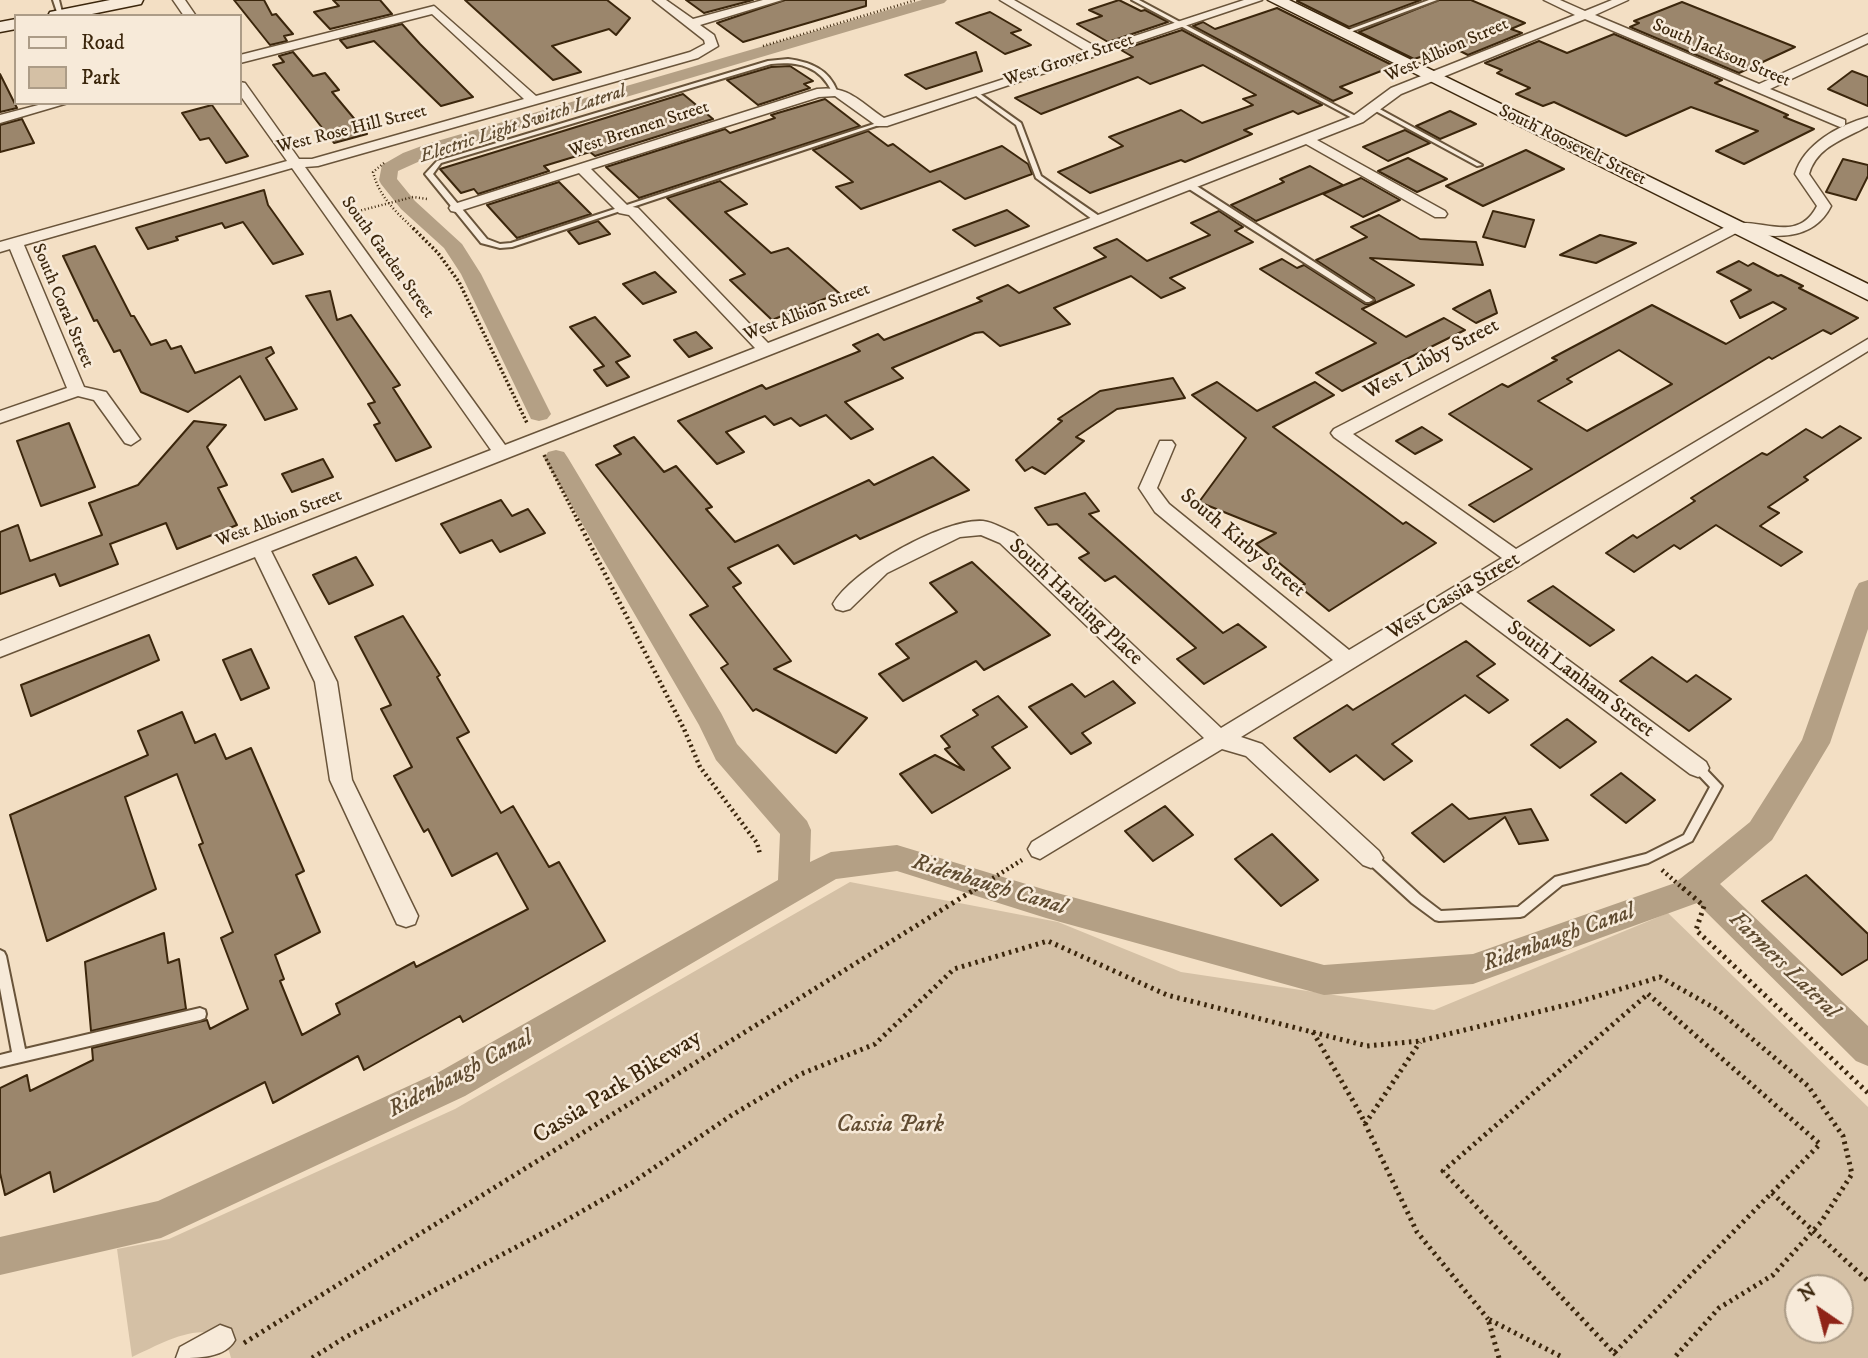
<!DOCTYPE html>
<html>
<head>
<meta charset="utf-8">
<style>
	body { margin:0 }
	#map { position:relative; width:1868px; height:1358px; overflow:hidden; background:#f3dfc4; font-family:"IM FELL DW Pica",serif }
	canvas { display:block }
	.legend { position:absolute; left:14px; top:14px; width:228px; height:91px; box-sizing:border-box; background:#f7ead9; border:2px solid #ac9c87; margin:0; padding:9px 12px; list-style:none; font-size:21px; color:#3b260c }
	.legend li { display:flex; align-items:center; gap:14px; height:35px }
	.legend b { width:35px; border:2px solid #ac9c87 }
	.north { position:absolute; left:1784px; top:1274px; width:70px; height:70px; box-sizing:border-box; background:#f7ead9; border:2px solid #ac9c87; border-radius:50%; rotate:325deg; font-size:19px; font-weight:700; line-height:28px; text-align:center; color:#3b260c }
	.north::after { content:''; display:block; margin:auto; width:24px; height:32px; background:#8f2418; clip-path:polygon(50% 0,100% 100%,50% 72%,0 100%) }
</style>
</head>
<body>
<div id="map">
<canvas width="1868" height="1358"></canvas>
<ul class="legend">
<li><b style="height:9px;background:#f7ead9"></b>Road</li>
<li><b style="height:19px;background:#d4c0a5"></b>Park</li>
</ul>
<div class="north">N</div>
</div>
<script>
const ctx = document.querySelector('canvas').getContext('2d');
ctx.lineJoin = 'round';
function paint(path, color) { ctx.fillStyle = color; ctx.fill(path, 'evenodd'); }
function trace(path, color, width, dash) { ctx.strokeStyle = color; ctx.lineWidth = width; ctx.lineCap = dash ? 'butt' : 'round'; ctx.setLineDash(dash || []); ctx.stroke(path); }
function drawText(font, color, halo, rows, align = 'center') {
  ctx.font = font + ' "IM FELL DW Pica",serif'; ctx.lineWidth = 5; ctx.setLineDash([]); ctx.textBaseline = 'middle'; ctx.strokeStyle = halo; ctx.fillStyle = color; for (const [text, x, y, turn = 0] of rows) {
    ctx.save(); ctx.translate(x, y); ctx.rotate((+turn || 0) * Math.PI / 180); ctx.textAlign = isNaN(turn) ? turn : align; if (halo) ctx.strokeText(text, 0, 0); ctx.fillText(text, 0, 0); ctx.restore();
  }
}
paint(new Path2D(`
	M850,882L1058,922L1181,972L1434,1010L1668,913L1868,1107V1358H231C220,1307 158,1346 132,1357L117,1249L169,1239L455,1109ZM1798,1288H1840V1330H1798Z`), '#d4c0a5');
paint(new Path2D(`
	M922,0H947L944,3L440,152L398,171L397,179L415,201L462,244L481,274L551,414L547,419L539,421L531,419L461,274L444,248L401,209L381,184L379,180L382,165L403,153L427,144Z
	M556,450L564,452L568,458L721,713L737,744L807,821L811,830L810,862L831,852L897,845L1046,890L1324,965L1473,954L1675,883L1750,822L1802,740L1855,590L1859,583L1868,580V629L1830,743L1772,840L1720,884L1868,1026V1066L1856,1061L1697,903L1473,984L1324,995L1046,918L897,871L836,879L465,1096L174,1232L161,1238L0,1275V1237L158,1201L439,1072L778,880L780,834L716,760L699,725L544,458L548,452Z`), '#b4a085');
const building = new Path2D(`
	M234,0H264L272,15L276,14L293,34L284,36L287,41L270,45Z
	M333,0H380L392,14L330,29L314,12L339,6Z
	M465,0H607L630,18L616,35L609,29L552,46L581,72L553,80Z
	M686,0H753L704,13Z
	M785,0H866V6L743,42L717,23Z
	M1119,0L1141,11L1145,10L1168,22L1108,42L1077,24L1102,16L1089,10Z
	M1299,0H1421L1349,27L1297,1Z
	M1439,0H1471L1525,23L1511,29L1522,33L1468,55L1452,47L1414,59L1359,32Z
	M1682,2L1795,47L1739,73L1630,27L1639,23L1634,21Z
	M1277,8L1394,66L1340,87L1352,93L1333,101L1193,26L1203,22L1215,29Z
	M990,12L1021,30L1011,33L1031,45L1005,54L956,23Z
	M402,24L420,44L473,97L441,106L374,41L347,48L340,40Z
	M1182,30L1322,105L1298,114L1293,111L1244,130L1252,134L1185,162L1181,160L1090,193L1058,172L1123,146L1109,137L1181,110L1202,123L1253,105L1243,99L1256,95L1203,65L1150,84L1138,77L1041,114L1015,98L1133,57L1121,50Z
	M1614,34L1722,80L1715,83L1788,115L1784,117L1814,129L1744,164L1716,151L1758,131L1691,107L1626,136L1554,102L1543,106L1516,94L1530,88L1497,73L1502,70L1485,63L1539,41L1567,53Z
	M293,52L313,76L325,73L339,90L332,92L367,134L334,143L273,65L284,62L279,56Z
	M976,52L982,71L926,89L905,75Z
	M790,66L813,81L804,84L810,88L758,105L727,80L771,67Z
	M1852,71L1868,77V106L1828,89Z
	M0,74L17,108L0,112Z
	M683,94L713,119L595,156L590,152L544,166L549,171L478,194L474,189L461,193L440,169Z
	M825,99L860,126L639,198L606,167L725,129L730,133L775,118L771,115Z
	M212,105L231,132L248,156L226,163L209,138L200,140L182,113Z
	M1450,111L1476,124L1440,139L1416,126Z
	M22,119L34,143L0,152V125Z
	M1405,130L1430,143L1388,161L1363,147Z
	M868,131L888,146L893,144L930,172L1002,146L1028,164L1032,174L965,199L940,181L861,209L836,187L853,182L813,150Z
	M1526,150L1564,169L1483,206L1446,186Z
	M1408,158L1447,179L1417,192L1378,171Z
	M1843,159L1868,165V176L1856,200L1826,192Z
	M1310,166L1343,185L1256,221L1231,205L1284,182L1280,179Z
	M1361,178L1400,200L1363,217L1323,194Z
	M720,181L747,204L725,212L771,253L788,248L839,293L772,320L730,280L745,274L667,198Z
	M559,182L591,214L517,238L487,205Z
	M264,190L268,205L303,254L273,264L243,222L225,228L222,223L176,237L178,240L148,249L136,228Z
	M1007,210L1029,226L975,246L953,230Z
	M1219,211L1243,227L1235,231L1253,242L1170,278L1185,288L1161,298L1131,276L1054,308L1070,324L1000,346L983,332L975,333L892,368L903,378L845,402L873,429L851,439L826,415L800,426L791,418L774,425L765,416L726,432L744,452L717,464L678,421L762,385L766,389L860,351L853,345L878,334L884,340L982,301L977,298L1008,285L1019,293L1106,257L1094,248L1117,239L1147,261L1210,235L1191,223Z
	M1493,211L1534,220L1525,247L1483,237Z
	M1379,215L1420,239L1476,242L1483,265L1370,258L1414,285L1362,309L1406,337L1444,318L1465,330L1342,391L1316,373L1376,343L1260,269L1282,259L1297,268L1304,265L1365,304H1370L1375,301L1374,298L1316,260L1367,237L1351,227Z
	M598,221L610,234L579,244L568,231Z
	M1600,235L1636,243L1596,263L1560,255Z
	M95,246L131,316H134L151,345L166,340L171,349L181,346L195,373L271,347L274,353L266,358L297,409L265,420L240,376L188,412L141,392L120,350L114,352L97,320L94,321L63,256Z
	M1739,261L1748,266L1753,263L1778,276L1781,275L1803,286L1799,288L1858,318L1831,334L1823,330L1772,359L1769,357L1494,522L1469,505L1532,469L1449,414L1502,384L1508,387L1557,360L1552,358L1652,305L1726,344L1786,309L1773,302L1740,318L1731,301L1751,290L1717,272ZM1619,350L1672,384L1587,431L1538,401L1572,382L1567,379Z
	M655,272L676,292L643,304L623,284Z
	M1490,290L1497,313L1476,323L1453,309Z
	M330,291L337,320L351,315L400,385L393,388L431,447L396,461L374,425L380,423L368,404L375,402L306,296Z
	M595,317L630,356L616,362L629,377L607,386L594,370L604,366L570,327Z
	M696,332L712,348L689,357L674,340Z
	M1173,378L1185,398L1117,409L1076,437L1084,441L1045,474L1032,467L1025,471L1016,460L1062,421L1058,419L1100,391Z
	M1217,382L1257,411L1315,382L1334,395L1273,427L1403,524L1406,522L1436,543L1329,611L1300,587L1305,584L1256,544L1276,533L1199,502L1246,438L1192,395Z
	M194,421L226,425L207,447L227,485L218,488L237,525L177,549L166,523L110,544L118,564L60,586L55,574L0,594V532L18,525L30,561L102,535L89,503L138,485Z
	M69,423L95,487L41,506L17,441Z
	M1840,426L1861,438L1804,477L1808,480L1768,507L1779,513L1760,526L1802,552L1781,566L1716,525L1680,549L1674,545L1634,572L1606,553L1633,535L1637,538L1695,501L1691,498L1762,453L1767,455L1806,429L1822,438Z
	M1422,427L1442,440L1415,454L1396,441Z
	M634,437L664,472L676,466L712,507L706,509L735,542L869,480L874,485L933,457L969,490L860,539L856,535L794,564L778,545L728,568L741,583L733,587L791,661L774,669L867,718L836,753L756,709L753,711L721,668L728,664L690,615L708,606L596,465L621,454L614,446Z
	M323,459L333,477L292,492L282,474Z
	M1085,493L1099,511L1089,514L1223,633L1238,624L1266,647L1204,684L1177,659L1196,648L1115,576L1105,581L1079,558L1089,553L1057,524L1048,525L1035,508Z
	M501,500L512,516L528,509L545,533L500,552L492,540L460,553L441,524Z
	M356,557L373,585L329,604L313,575Z
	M972,562L1050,635L984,670L976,661L903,701L879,674L909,658L896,644L957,612L930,583Z
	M1553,586L1614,630L1590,646L1528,601Z
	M403,616L440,675L437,677L469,732L457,738L501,813L513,806L549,867L559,862L605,941L463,1022L460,1016L364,1070L358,1056L273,1103L265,1082L54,1192L50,1172L5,1195L0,1173V1088L27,1075L30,1091L93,1060L92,1048L207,1020L210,1029L248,1009L221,938L233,932L199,845L203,843L177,774L125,797L156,889L47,941L10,815L148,755L138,731L182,712L195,743L215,734L226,759L251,748L304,871L296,875L320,932L275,955L284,979L280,981L302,1035L340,1014L336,1004L414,962L416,967L528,909L497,853L452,876L428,829L424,832L394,776L412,767L381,709L391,705L355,637Z
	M149,635L159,660L31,716L21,685Z
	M1466,641L1495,664L1477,676L1508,700L1489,713L1465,695L1392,744L1412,761L1384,780L1356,755L1330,772L1294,738L1347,705L1353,710Z
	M251,649L269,688L241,700L223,660Z
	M1652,657L1687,682L1696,675L1731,699L1689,731L1620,681Z
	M1113,681L1135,703L1082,733L1091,743L1071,754L1029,707L1072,684L1085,697Z
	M998,696L1027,727L992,747L1010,768L932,813L900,774L935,755L964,770L945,749L950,747L941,736L978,715L973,710Z
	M1567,719L1596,742L1560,768L1531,745Z
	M1621,773L1655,800L1626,823L1591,795Z
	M1452,804L1469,819L1531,809L1548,840L1519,844L1505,817L1444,862L1412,833Z
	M1165,806L1193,835L1153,861L1125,831Z
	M1272,834L1318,880L1281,906L1235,859Z
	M1806,875L1868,934V959L1842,975L1762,901Z
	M164,933L168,963L179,959L186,1009L91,1031L85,962Z`);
paint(building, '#9b866c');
trace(building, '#3b260c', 2);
const lane = new Path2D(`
	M53,0H59L63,16L58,15Z
	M1132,0H1139L1361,119L1356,120Z
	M1429,0H1437L1345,34L1340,33Z
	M788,59C810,62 829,69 837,91L832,92C820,66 798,61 771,64L441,163L433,174L487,239L500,244L511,243L880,122L885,123L512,247L500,248L481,243L425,174L437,161L768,61Z
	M972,91H976L1021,123L1041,176L1102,218V222H1096L1036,178L1016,125L972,93Z
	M1372,107H1376L1482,165L1477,166L1372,109Z
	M1186,183H1192L1373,300L1369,302H1366L1186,187Z
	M1698,763L1702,765L1722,786L1692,841L1648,863L1562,885L1524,916L1520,917L1439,921L1435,920L1412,903L1367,862L1365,858L1367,854L1371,853L1375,854L1420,895L1441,911L1518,907L1555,877L1646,854L1684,835L1710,787L1692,768L1694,765Z
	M0,950L4,952L6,956L25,1049L200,1008L205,1010L206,1014L205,1018L200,1020L0,1067V1055L12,1052L0,988Z`);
const street = new Path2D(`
	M173,0H185L196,16H184Z
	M653,0H666L693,19L763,0H782L700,25L714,35L718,46L698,58L318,166L305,167L505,445L755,348L629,215L619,213L579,173L456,212L451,211L449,208L451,205L817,89C848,85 859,101 884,118L1087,52L1000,0H1014L1098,48L1244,0H1262L887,126H877L835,96L819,97L591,169L628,206L638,208L768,343L1353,116L1391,88L1575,15L1544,0H1560L1585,11L1612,0H1628L1595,15L1759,84L1868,34V43L1770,89L1845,120V126L1840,127L1585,19L1401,94L1363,122L1317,140L1445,211L1447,214L1445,217H1435L1306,144L271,551L337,682L352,780L418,916L415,924L406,927L397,924L330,780L315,682L255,557L0,657V641L491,450L292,168L24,245L84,387L106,392L140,439L131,445L125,443L94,400L78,396L0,423V411L67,388L10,249L0,252V242L287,161L240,95V82L245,83L299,159H312L524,99L432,14L240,63V55L434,6L536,96L690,52L705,44L704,40Z
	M46,103H68L0,123V115Z
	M1868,117V126C1845,139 1817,146 1809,174L1831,206C1813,242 1773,238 1738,232L1353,434L1516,549L1868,339V351L1476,592L1706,762L1709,768L1706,774L1698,777L1690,774L1461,602L1241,737L1262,744L1379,851L1383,858L1379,865L1371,868L1363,865L1246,756L1222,749L1040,859L1032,856L1028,849L1032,842L1204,738L1000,543L981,535L960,537L887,573L850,609L843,611L836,609L833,604C852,570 944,518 983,521C993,522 1004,529 1014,533L1221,728L1333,660L1155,512L1139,488L1160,441H1172L1175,445L1157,488L1169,504L1349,650L1502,558L1334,437L1331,433L1334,429L1731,224C1760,217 1797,245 1817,206L1795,174C1804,144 1839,125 1868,117Z
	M220,1325L231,1329L235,1340C225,1358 199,1358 176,1358L180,1347Z`);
const secondary = new Path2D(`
	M110,0H143L141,4L82,16H48L50,12Z
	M1268,0H1289L1868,284V300Z
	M16,19V29L0,32V22Z`);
trace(lane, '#69543a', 4);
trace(street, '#69543a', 3);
trace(secondary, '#3b260c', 3);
trace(new Path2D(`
	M763,46L916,0
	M384,163L373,172C379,197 397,213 415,230
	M351,213L413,197L427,199`), '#3b260c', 2.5, [1, 2.5]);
trace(new Path2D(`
	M413,228L438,253L459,282L527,423
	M544,455L578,521`), '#3b260c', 3.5, [2, 2.5]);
trace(new Path2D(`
	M577,519L684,729L700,767L757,843L760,854
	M1662,870L1685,890
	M974,890L1022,860`), '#3b260c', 4.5, [2, 3.5]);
trace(new Path2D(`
	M1683,888L1704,906L1696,930L1868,1093
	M1648,994L1820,1144L1614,1353L1443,1171Z
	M1313,1032L1360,1113L1417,1232L1488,1319
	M1365,1124L1420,1042
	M1772,1193L1868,1281
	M244,1343L977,888
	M1614,1353L1619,1358
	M312,1358L344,1338L558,1225L633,1182L732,1115L801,1074L875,1044L954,969L1048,941L1167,995L1367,1046L1420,1041L1578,1002L1660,977L1718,1010L1808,1086L1843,1136L1852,1174L1821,1222L1773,1275L1719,1308L1674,1358
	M1499,1358L1488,1319L1564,1358`), '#3b260c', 5, [2.5, 4.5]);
paint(lane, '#f7ead9');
paint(street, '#f7ead9');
paint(secondary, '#f7ead9');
drawText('18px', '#3b260c', '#f7ead9', [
	["West Albion Street",1447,51,-24],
	["South Jackson Street",1721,54,23],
	["West Grover Street",1069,61,-18],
	["West Rose Hill Street",352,130,-14],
	["West Brennen Street",639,130,-18],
	["South Roosevelt Street",1572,146,26],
	["South Garden Street",387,258,54],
	["South Coral Street",62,306,67],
	["West Albion Street",807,313,-21],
	["West Albion Street",279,519,-21]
]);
drawText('italic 19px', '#5f4b30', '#f7ead9', [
	["Electric Light Switch Lateral",523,125,-18]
]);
drawText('21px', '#3b260c', '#f7ead9', [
	["West Libby Street",1432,360,-28],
	["South Kirby Street",1242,544,40],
	["West Cassia Street",1454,597,-31],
	["South Harding Place",1075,603,43],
	["South Lanham Street",1580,680,37]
]);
drawText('italic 23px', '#5f4b30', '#f7ead9', [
	["Ridenbaugh Canal",989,886,17],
	["Ridenbaugh Canal",1559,939,-20],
	["Farmers Lateral",1783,966,44],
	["Ridenbaugh Canal",461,1075,-28]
]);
drawText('24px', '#3b260c', '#f7ead9', [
	["Cassia Park Bikeway",618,1088,-32]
]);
drawText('italic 24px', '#614c32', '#f7ead9', [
	["Cassia Park",890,1126]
]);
</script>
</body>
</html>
